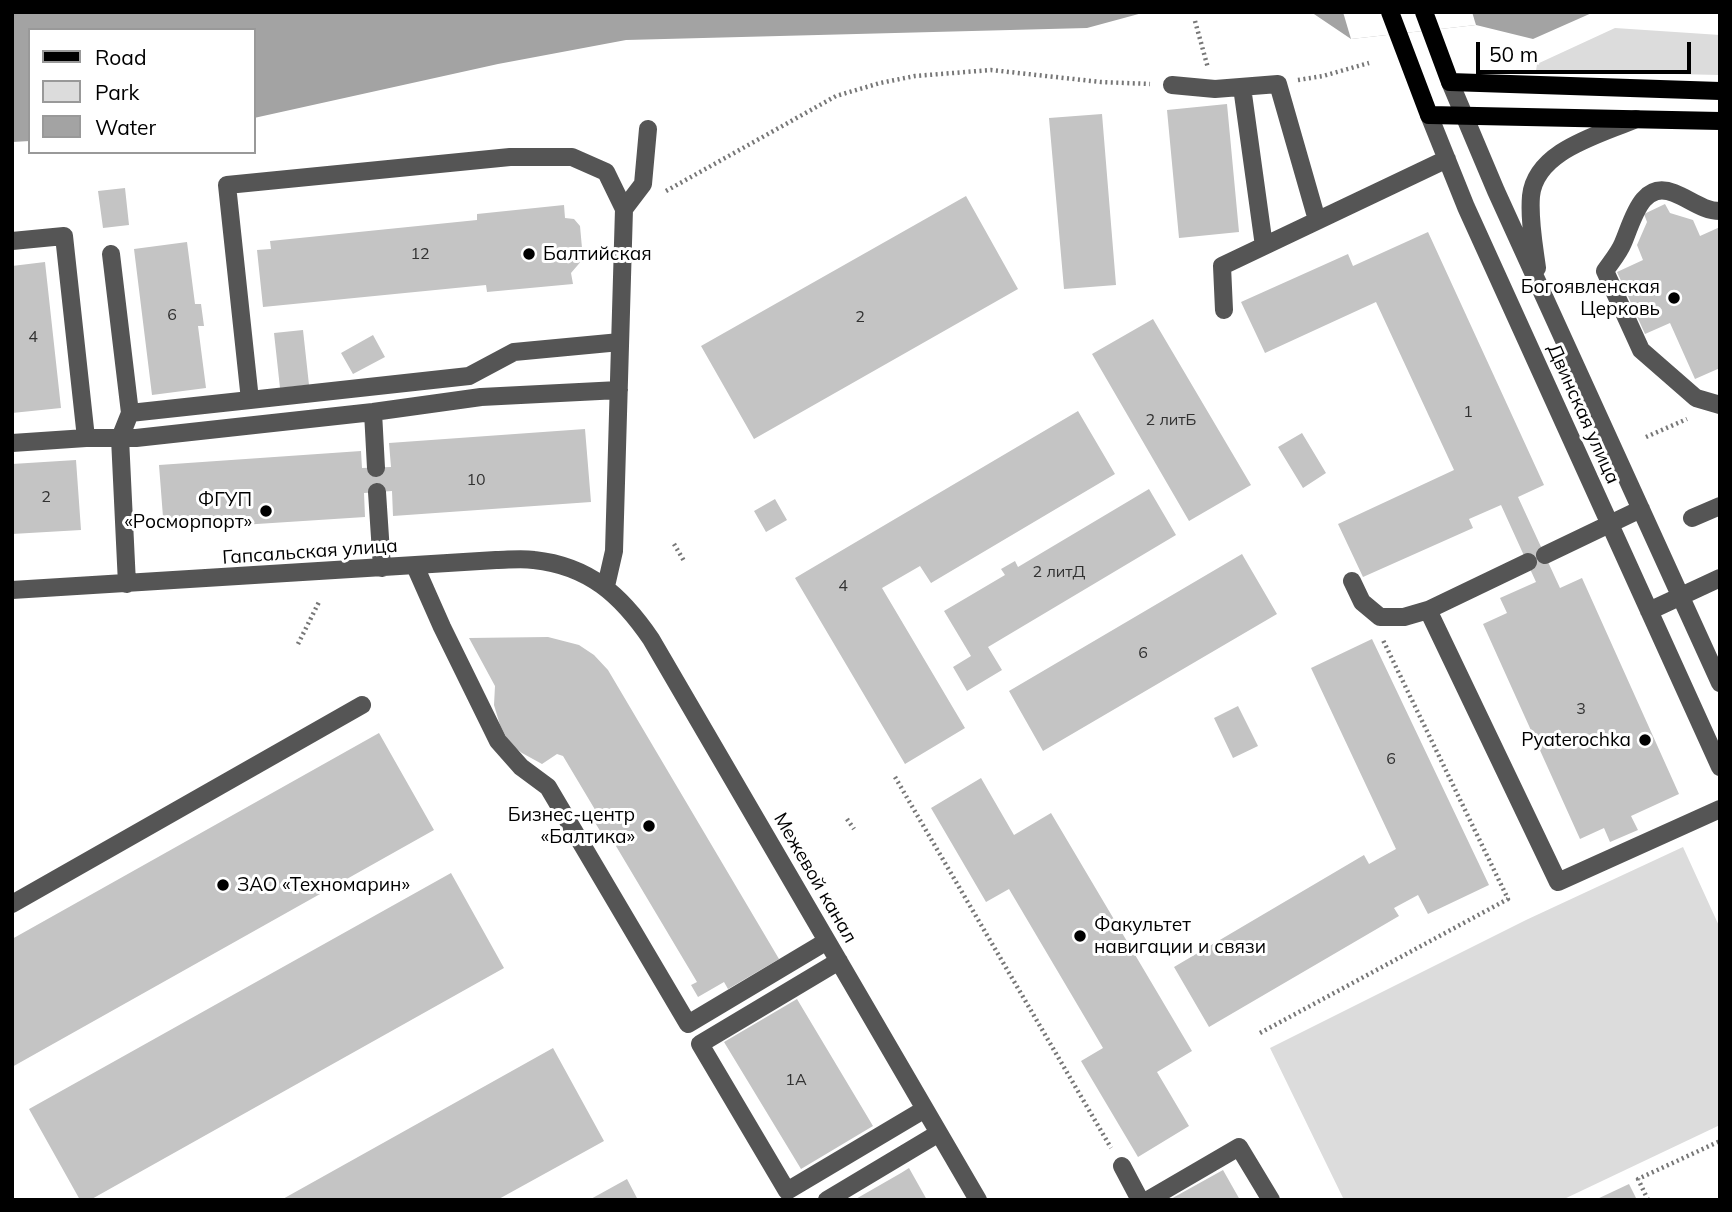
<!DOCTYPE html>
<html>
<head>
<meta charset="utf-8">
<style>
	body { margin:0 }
	#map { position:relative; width:1732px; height:1212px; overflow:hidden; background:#fff; font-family:Mulish,sans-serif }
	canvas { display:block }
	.frame { position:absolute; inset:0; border:14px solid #000; pointer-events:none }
	.legend { position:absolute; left:28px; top:28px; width:228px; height:126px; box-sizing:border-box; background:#fff; border:2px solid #999; margin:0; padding:9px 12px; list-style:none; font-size:21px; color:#000 }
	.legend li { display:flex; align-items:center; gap:14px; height:35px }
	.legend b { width:35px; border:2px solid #999 }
	.scale { position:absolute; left:1476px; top:42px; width:215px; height:32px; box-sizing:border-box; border:4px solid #000; border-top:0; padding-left:9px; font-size:21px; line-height:24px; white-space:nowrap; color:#000; -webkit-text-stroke:5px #fff; paint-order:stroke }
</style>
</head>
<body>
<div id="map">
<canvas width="1732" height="1212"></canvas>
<div class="frame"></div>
<ul class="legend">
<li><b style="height:9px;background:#000"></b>Road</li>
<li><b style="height:19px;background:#dcdcdc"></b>Park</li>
<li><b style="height:19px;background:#a3a3a3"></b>Water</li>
</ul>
<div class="scale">50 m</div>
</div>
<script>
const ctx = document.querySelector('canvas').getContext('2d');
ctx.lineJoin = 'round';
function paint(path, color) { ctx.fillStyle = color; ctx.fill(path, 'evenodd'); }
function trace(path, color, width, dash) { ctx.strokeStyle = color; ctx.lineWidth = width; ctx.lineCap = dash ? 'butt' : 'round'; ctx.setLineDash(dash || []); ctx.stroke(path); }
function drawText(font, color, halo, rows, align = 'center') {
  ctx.font = font + ' Mulish,sans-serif'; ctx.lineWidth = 6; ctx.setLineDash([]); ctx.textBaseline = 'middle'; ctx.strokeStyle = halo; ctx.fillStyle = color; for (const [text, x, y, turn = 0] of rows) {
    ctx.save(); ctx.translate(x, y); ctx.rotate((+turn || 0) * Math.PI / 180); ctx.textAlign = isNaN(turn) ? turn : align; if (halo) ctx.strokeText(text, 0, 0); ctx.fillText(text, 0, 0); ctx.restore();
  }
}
paint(new Path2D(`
	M1615,28L1720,35V75L1536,71L1537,64Z
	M1683,847L1720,928V1125L1562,1200H1344L1270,1048L1526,920Z`), '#dcdcdc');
paint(new Path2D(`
	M12,12H1146L1087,28L626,40L498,64L254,118V30H30V141L12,142Z
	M1311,12H1594L1533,39L1476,25L1351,39Z`), '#a3a3a3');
paint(new Path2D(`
	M1343,12H1472L1476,25L1351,39Z`), '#fff');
paint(new Path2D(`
	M1227,104L1239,232L1179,238L1167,110Z
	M1102,114L1116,285L1064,289L1049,118Z
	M125,188L129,225L103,228L98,191Z
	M966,196L1018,289L754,439L701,346Z
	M1665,204L1670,213L1693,220L1700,236L1720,227V368L1695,379L1670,323L1645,334L1617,272L1643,260L1637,245L1647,222L1644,214Z
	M564,205L565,218L574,219L580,226L583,259L571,273L573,284L487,292L486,285L263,307L257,250L271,249L270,241L477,220V214Z
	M1428,232L1544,485L1518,497L1560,588L1582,578L1679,794L1631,816L1638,830L1610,842L1604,828L1580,839L1483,624L1507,613L1500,598L1536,582L1501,505L1469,519L1473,528L1363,577L1338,524L1454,470L1376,302L1265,353L1241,302L1348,254L1353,266Z
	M187,242L195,304H201L204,326H198L206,388L152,395L134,249Z
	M45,262L61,408L12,413V266Z
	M1153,319L1251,485L1189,521L1092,354Z
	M303,330L309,385L280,388L274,333Z
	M373,335L385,357L353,374L341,353Z
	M1078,411L1115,474L931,583L920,566L882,588L965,728L905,764L795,578Z
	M585,429L591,502L393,516L392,491L364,493L365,517L164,530L159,465L361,451L362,468L391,467L389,443Z
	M1302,433L1326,473L1303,488L1278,447Z
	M76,460L81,530L12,534V464Z
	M1149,489L1176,535L988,647L1002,670L967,691L953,667L971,656L944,611L1005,575L1001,569L1015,561L1018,567Z
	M775,499L787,520L766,532L754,511Z
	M1242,554L1277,614L1043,751L1009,691Z
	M548,637L579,645L594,655L608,670L779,959L728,989L724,982L698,997L691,985L697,982L610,836L605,839L591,816L597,813L563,756L557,754L542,764L522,753L510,744L500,725L494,705L495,686L469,638Z
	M1372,639L1489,885L1428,914L1418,895L1394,908L1399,916L1209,1027L1174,967L1364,855L1369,864L1396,849L1311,668Z
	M1238,706L1258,746L1233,758L1214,718Z
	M379,733L434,830L12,1067V939Z
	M981,778L1014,835L1051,813L1192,1051L1157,1072L1189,1126L1138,1157L1081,1061L1103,1048L1009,889L986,902L931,808Z
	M451,873L504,968L90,1200H80L29,1109Z
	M797,999L873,1126L801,1169L724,1042Z
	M553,1048L604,1141L497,1200H281Z
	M909,1168L927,1200H854L901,1173Z
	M1223,1170L1240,1200H1169Z
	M627,1179L638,1200H589Z
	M1629,1184L1637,1200H1595Z`), '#c4c4c4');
trace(new Path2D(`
	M1195,21L1208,68
	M1298,80L1323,76L1369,63
	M666,191L836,96L880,83L915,76L991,70L1101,82L1150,84
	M1646,437L1687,419
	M674,544L684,561
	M298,644L319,602
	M895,777L1111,1148
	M847,819L854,829
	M1260,1033L1508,899L1382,638
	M1648,1200L1638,1179L1720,1141`), '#777', 4.5, [2, 3.5]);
trace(new Path2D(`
	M1450,82L1496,191L1720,683
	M1172,85L1215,89L1278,84L1317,220
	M1242,87L1264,246
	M1429,115L1466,207L1720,767
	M624,209L643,184L648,129
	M1720,211C1703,211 1690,199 1674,193C1641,180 1633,220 1623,243C1619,253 1611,262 1605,271L1641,350L1696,398L1720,405
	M12,241L64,236L86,438
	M111,254L130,413L120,438L127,584
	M1537,268C1534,245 1529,220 1531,196C1536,150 1600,135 1636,119
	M1224,310L1222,266L1447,159
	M250,400L469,376L514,352L620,342
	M373,412L376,468
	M130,413L250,400L227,185L510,157H572L606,172L624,209L614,551L606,586
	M12,443L86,438H136L373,412L481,397L619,390
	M377,492L382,568
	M1692,518L1720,506
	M1545,555L1641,509
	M415,566L442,627L498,741L521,767L548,787L688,1024L827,941
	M1352,581L1362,602L1380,617H1404L1428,610L1528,562
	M12,590L496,560C508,560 521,558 534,560C589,566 621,595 651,639L978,1200
	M1428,610L1558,882L1720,809
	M1649,611L1720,578
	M12,904L362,705
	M839,961L700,1044L787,1191L925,1109
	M1122,1166L1140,1200
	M827,1200L939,1133
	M1148,1200L1239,1147L1271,1200`), '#555', 18);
trace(new Path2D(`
	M1390,12L1429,115L1720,121
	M1424,12L1450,82L1720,91`), '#000', 18);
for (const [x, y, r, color] of [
	[529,254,7,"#000"],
	[1674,298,7,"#000"],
	[266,511,7,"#000"],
	[1645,740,7,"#000"],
	[649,826,7,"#000"],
	[223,885,7,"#000"],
	[1080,936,7,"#000"]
]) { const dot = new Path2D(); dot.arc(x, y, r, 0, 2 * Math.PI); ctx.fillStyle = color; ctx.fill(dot); trace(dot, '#fff', 2.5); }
drawText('16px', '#313131', null, [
	["12",420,254],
	["6",172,315],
	["2",860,317],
	["4",33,337],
	["1",1468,412],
	["2 литБ",1171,420],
	["10",476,480],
	["2",46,497],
	["2 литД",1059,572],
	["4",843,586],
	["6",1143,653],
	["3",1581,709],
	["6",1391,759],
	["1А",796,1080]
]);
drawText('19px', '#000', '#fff', [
	["Балтийская",543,254,"left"],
	["Богоявленская",1660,287],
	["Церковь",1660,309],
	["ФГУП",252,500],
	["«Росморпорт»",252,522],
	["Pyaterochka",1631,740],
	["Бизнес-центр",635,815],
	["«Балтика»",635,837],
	["ЗАО «Техномарин»",237,885,"left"],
	["Факультет",1094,925,"left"],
	["навигации и связи",1094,947,"left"]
], 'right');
drawText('19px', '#000', '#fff', [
	["Двинская улица",1583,414,66],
	["Гапсальская улица",310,552,-4],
	["Межевой канал",815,878,60]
]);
</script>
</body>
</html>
